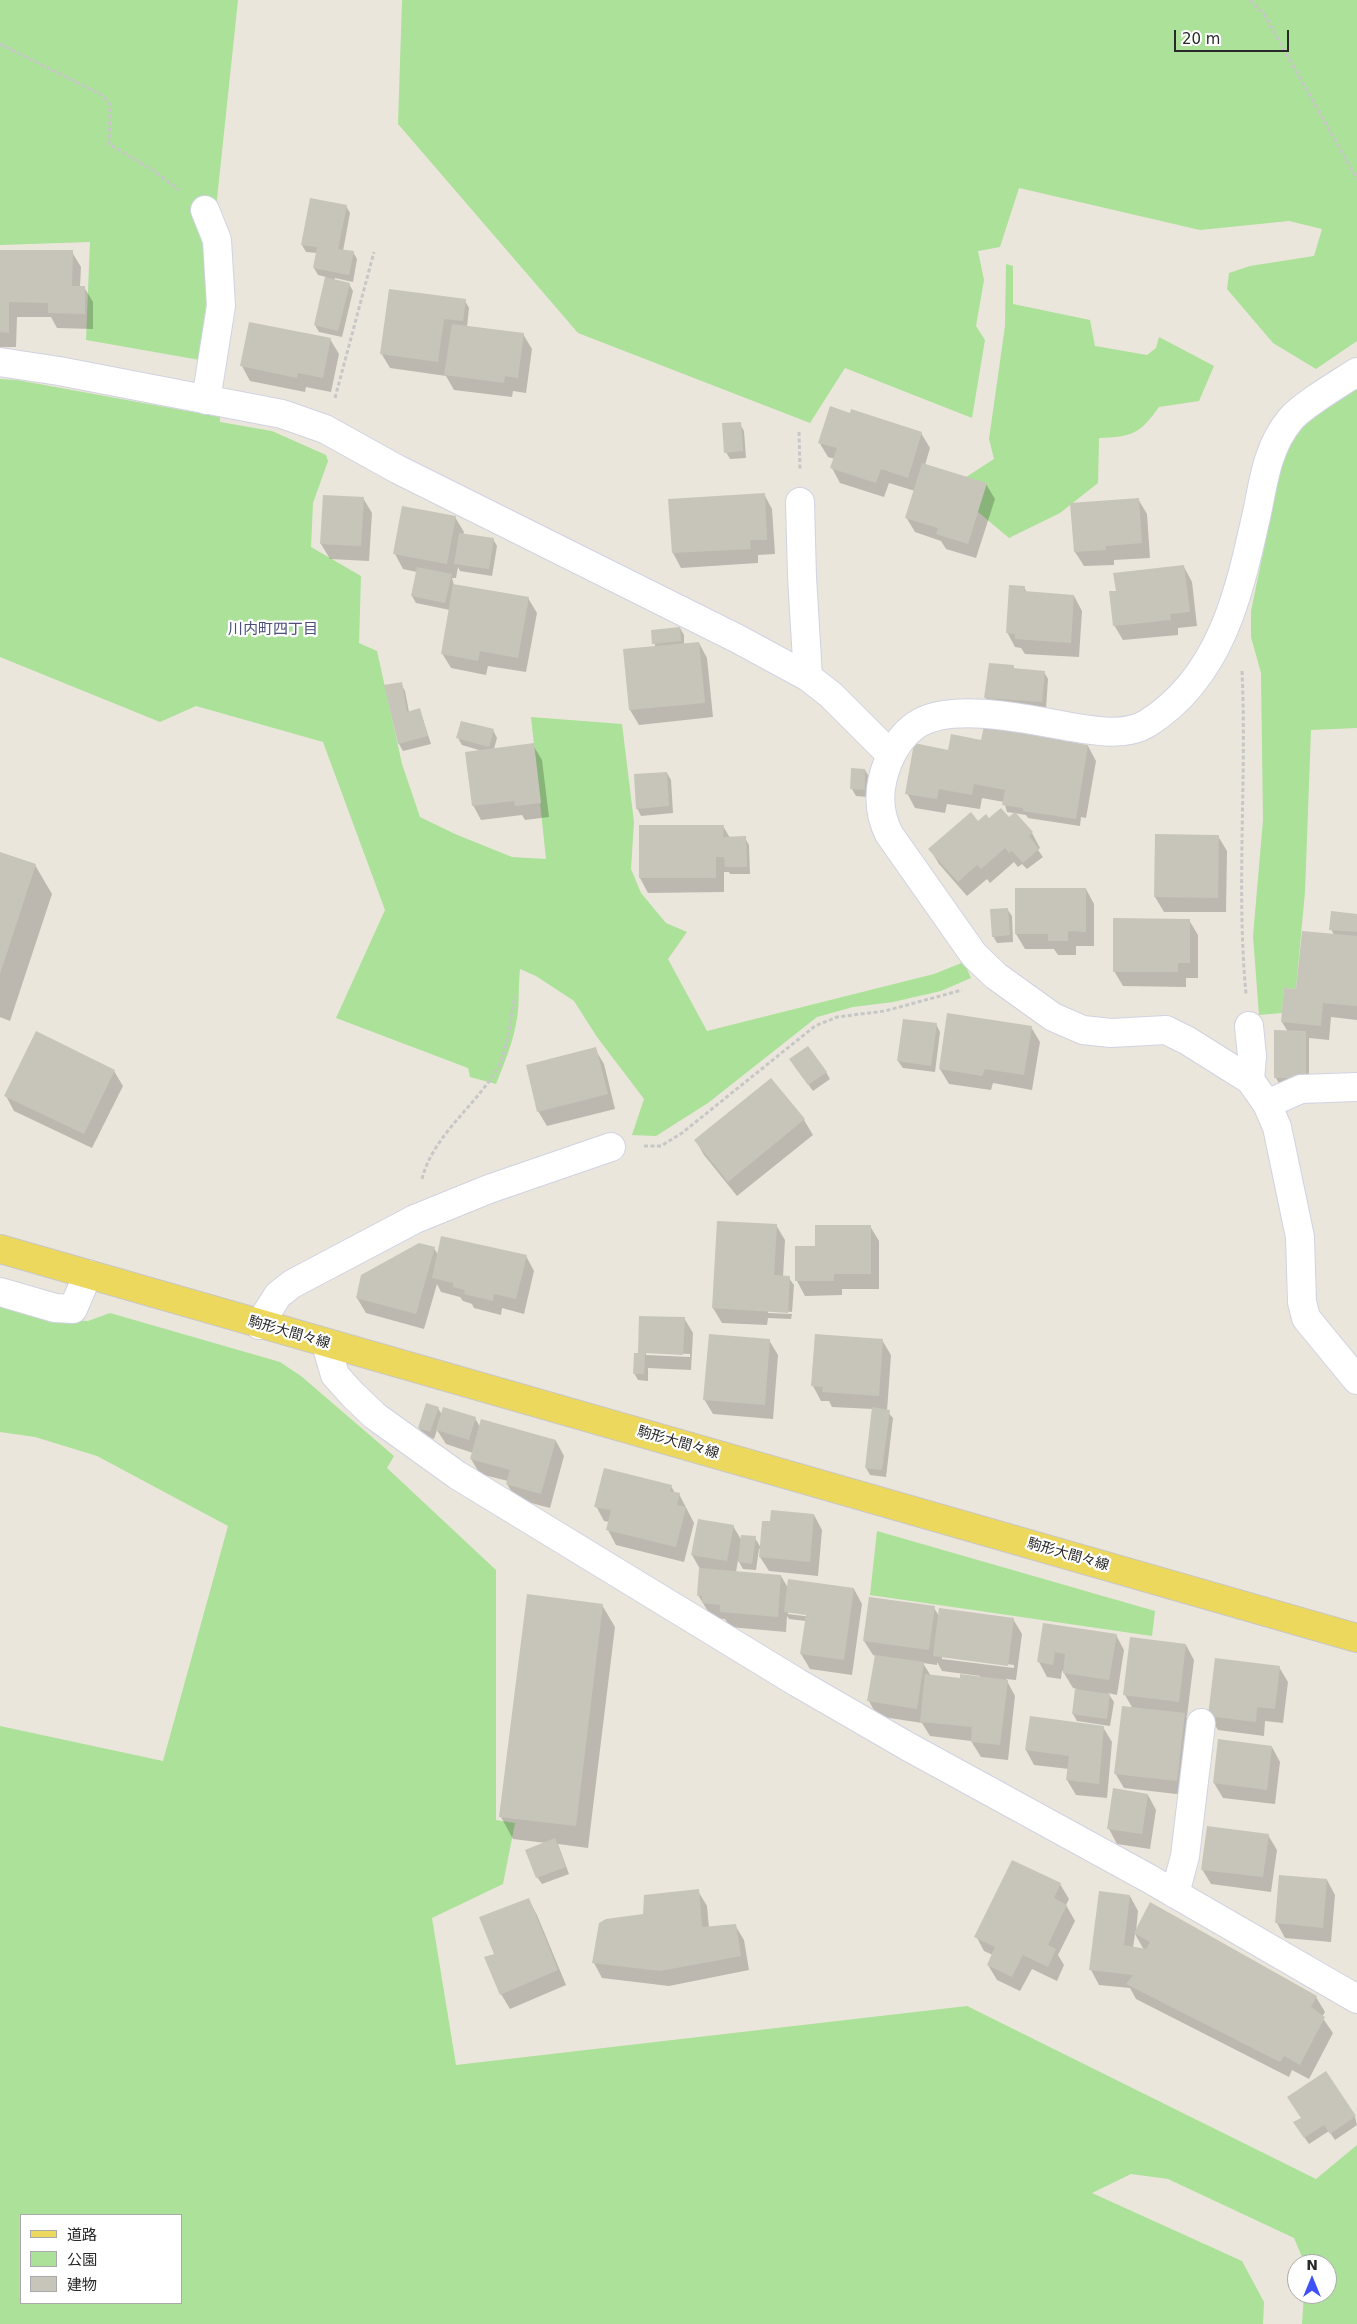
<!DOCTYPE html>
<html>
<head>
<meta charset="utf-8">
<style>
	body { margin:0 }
	#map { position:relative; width:1357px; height:2324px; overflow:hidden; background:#ebe6db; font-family:"DejaVu Sans","Noto Sans JP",sans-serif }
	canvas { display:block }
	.legend { position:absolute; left:20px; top:2214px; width:162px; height:90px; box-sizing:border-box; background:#fff; border:1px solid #a9a9a9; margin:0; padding:6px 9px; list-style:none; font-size:15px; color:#292929 }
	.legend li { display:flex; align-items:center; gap:10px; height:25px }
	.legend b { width:25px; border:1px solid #a9a9a9 }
	.north { position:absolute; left:1287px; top:2254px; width:50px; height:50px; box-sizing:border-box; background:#fff; border:1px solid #a9a9a9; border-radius:50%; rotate:0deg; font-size:14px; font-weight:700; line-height:20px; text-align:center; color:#292929 }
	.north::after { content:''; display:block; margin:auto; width:18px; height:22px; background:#3e50f6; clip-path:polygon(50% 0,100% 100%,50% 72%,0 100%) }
	.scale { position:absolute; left:1174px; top:30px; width:115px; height:22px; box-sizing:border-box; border:2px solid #292929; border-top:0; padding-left:6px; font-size:15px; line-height:18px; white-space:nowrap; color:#292929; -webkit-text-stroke:4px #fff; paint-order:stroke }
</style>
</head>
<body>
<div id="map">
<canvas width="1357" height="2324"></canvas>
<ul class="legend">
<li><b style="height:6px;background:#edd85e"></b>道路</li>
<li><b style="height:14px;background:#abe199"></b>公園</li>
<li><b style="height:14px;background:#c7c4ba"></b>建物</li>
</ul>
<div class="north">N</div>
<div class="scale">20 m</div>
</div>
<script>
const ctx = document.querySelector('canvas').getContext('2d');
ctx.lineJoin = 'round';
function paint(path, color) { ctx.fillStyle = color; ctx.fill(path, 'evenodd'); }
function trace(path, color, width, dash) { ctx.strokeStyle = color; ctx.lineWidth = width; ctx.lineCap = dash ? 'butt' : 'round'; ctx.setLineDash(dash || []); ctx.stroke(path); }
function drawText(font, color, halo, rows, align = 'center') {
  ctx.font = font + ' "DejaVu Sans","Noto Sans JP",sans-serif'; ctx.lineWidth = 4.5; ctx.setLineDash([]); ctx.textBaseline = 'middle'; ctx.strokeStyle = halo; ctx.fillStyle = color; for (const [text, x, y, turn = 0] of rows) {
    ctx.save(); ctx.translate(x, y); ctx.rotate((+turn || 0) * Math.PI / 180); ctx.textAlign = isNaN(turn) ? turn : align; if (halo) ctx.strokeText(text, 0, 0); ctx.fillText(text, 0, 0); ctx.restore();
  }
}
paint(new Path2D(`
	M0,0H238L200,360L86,340L90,242L0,245Z
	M402,0H1357V341L1316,369L1273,343L1227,289L1229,273L1250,266L1314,256L1322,229L1289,221L1200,230L1019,188L1000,247L978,251L984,280L976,326L985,340L972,418L845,368L810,423L578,333L398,124Z
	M1006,264L1013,266V304L1090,320L1095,346L1147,355L1156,348L1159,337L1214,366L1199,401L1159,407C1140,434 1132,437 1099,438L1098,483L1060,513L1009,538L978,512L966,477L994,459L989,439L1005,326Z
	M0,379L17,380L220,417V422L272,431L326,455L328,461L313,503L311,547L361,576L359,643L377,651L402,764L420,817L455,834L512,857L546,859L531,717L622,724L634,822L631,869L641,893L666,923L687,932L668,959L707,1031L934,974L964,962L971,978L941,991L893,1002L853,1007L817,1017L708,1103L656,1136L632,1135L644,1099L597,1037L574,1001L536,976L520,969C518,987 520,1006 516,1024C512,1045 504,1064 496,1084L470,1077L468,1068L336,1018L385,910L323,742L196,706L160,722L0,657Z
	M1357,388V728L1311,730L1305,892L1296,989L1284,988L1282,1013L1259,1015L1253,936L1263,820L1261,673L1251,637V611L1283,457L1296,433L1313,416Z
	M0,1303L59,1319L88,1321L110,1313L280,1362L301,1376L394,1456L387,1468L496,1570V1820L515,1823L503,1884L432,1918L456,2065L967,2006L1316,2179L1357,2145V2324H1302L1304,2294H1327V2264H1305L1294,2238L1168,2179L1131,2174L1092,2193L1242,2261L1264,2302L1263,2324H0V1726L163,1761L228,1526L97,1456L35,1437L0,1432ZM21,2215H181V2303H21Z
	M877,1531L1155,1611L1152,1636L870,1595Z`), '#abe199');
paint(new Path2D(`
	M346,206L350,213L343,251L353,252L357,259L353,282L335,278L334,281L349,284L353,291L342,337L319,332L315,325L326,277L318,275L314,268L317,253L306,252L302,245Z
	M0,251L72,252L81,267L80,287H84L93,302V329L57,328L51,317H17L16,347H0Z
	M465,301L469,308L467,327L523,334L532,349L526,393L513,391L512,397L454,390L446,376L390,368L381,353Z
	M330,339L339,354L331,392L306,387L305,392L250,381L242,366Z
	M740,424L744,431L746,458L730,459L726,452Z
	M921,433L930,448L925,465L986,484L995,499L976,558L946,549L941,541L915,532L906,517L915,491L889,483L884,497L840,483L832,468L835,459L828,457L819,442Z
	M764,494L772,509L775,554L758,555V563L681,568L673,553Z
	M363,498L372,513L369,561L330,559L321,544Z
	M1138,499L1147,514L1150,558L1114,560V565L1084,566L1075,552Z
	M455,517L464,532L463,535L493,539L497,546L492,576L460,571L458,567L456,578H452L454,585L528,598L537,613L526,672L488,666L486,675L451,668L442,653L450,610L416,603L412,596L417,572L403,569L395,554Z
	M1184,567L1192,582L1197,626L1178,628V635L1123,640L1114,625L1117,592Z
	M1024,587L1027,593L1074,596L1082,611L1079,657L1025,654L1021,648L1015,647L1007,632Z
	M680,628L684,635V644L699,643L707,658L713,717L639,725L630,710L624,650L656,647L654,643Z
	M1013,666L1015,670L1044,672L1048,679L1046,709L990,705L986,698Z
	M401,684L405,691L409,712L420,710L431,744L403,751L399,744Z
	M493,730L497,738L494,749L533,745L542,760L549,817L525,820L522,815L481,820L473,805L482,751L462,745L458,738Z
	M982,742L1088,746L1096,761L1086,818L1081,817L1080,826L1028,818L1026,815L1007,812L1004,802L982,798L980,809L947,804L945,813L915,808L907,793L949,751Z
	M865,770L869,777L868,797L856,796L852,789Z
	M667,773L671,780L673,813L641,816L637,808Z
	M1009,819L1032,833L1040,848L1038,850L1043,857L1027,869L1022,864L1018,867L1014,862L990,883L987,879L967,896L939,864L930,849L978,823L989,820Z
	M723,826L730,838H745L749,845L750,874H730L729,872H724V892L648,893L640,878Z
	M1218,836L1227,851L1226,912H1164L1155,897Z
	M0,854L35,865L52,894L10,1021L0,1017Z
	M1086,889L1094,904V946H1076V955H1058L1054,949H1025L1016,934Z
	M1007,909L1012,916L1013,942L997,943L993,936Z
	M1357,915V1020L1331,1017L1329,1040L1309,1038V1085H1280L1276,1078L1288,1032L1282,1022L1298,990L1334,935L1331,929Z
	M1189,920L1198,935V978H1186V987L1123,986L1114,971Z
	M936,1024L940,1032L935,1072L903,1068L898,1061Z
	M1031,1027L1040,1042L1032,1090L993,1083L991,1090L949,1084L940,1069Z
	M595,1049L604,1064L615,1109L547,1126L538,1111Z
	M795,1067L826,1072L830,1079L813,1091Z
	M114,1071L123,1086L92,1148L14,1111L6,1096Z
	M771,1080L804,1120L813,1135L737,1196L704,1155L696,1141Z
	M776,1225L785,1240L783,1277L789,1278L794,1285L792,1312L768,1310V1313L792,1314L791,1319L768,1318L767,1325L722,1323L713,1308Z
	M870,1226L879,1241V1289H842V1295L805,1296L797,1281V1247H817Z
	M434,1248L438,1255L526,1256L534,1271L524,1314L502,1308L501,1315L474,1308L472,1304L463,1301L460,1297L441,1292L437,1284L424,1329L366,1313L357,1298Z
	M684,1318L693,1333L691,1370L648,1368V1381L638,1380L634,1373L639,1354ZM646,1352L690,1354V1357L646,1355Z
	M769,1340L778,1355L773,1419L713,1414L704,1399Z
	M882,1340L891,1355L887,1411L893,1418L886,1477L870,1475L866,1468L873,1409L832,1407L829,1401H821L813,1386Z
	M438,1408L442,1415L475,1418L480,1427L556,1441L564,1456L550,1508L516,1499L507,1484L508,1481L480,1474L471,1459L473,1453L446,1444L437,1430L434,1439L423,1435L419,1428Z
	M671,1486L675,1493L679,1494L694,1523L684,1562L616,1545L608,1530L610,1522L604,1521L596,1506Z
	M814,1515L822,1530L818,1576L769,1571L760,1557L761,1549H759L756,1570L743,1569L738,1560L736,1572L781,1576L788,1588L854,1589L862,1604L852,1675L810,1669L801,1654L806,1621L789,1619L787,1616L786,1632L730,1627L725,1619L712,1618L698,1595L700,1569L692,1555L733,1526L742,1541L755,1538L761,1548ZM788,1611L812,1614V1617L788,1614Z
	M602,1605L615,1627L588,1848L558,1844L569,1874L542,1884L537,1877L546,1843L513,1839L501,1817Z
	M934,1608L939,1616L1013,1619L1022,1634L1016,1680L1006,1679L1015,1696L1008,1760L981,1757L971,1741L930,1736L922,1723L877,1716L869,1701L876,1656L873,1655L864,1641ZM942,1656L1014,1665V1668L942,1659ZM937,1662L942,1671L980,1676V1678L961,1680L931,1676L923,1663L937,1665Z
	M1044,1624L1116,1635L1124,1650L1117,1695L1108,1693L1114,1702L1110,1726L1077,1721L1073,1714L1077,1689L1073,1688L1062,1670L1061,1679L1047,1677L1039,1662Z
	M1186,1645L1194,1660L1187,1716H1186L1193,1729L1185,1795L1124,1788L1115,1773L1133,1709L1125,1695Z
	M1279,1667L1288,1682L1283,1723L1265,1721L1264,1736L1218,1730L1209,1716Z
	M1103,1727L1112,1742L1107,1798L1076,1795L1067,1780L1069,1769L1034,1765L1026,1750Z
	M1272,1747L1280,1762L1275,1804L1223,1798L1214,1783Z
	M1148,1795L1156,1810L1150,1849L1117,1844L1109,1829Z
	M1268,1835L1277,1850L1271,1892L1211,1884L1202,1869Z
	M1327,1880L1335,1895L1331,1942L1285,1938L1277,1923Z
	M1060,1884L1069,1899L1066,1905L1075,1921L1058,1955L1064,1965L1057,1981L1032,1969L1020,1991L997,1980L988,1965L993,1955L984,1951L976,1936Z
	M698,1891L707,1906L709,1928L735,1925L744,1940L749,1970L669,1986L602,1978L594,1963L644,1915Z
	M1130,1896L1138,1911L1136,1932L1316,1997L1325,2012L1322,2017L1333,2033L1309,2079L1292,2070L1289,2077L1136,1999L1130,1988L1099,1985L1091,1970ZM1135,1934L1144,1950L1133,1948Z
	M529,1900L537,1915L566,1985L510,2009L501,1994L496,1955Z
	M1355,2117L1357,2125L1335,2140L1329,2131L1309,2144L1299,2130L1302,2118Z`), '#0003');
paint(new Path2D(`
	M310,198L347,205L338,249L354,251L349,275L313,268L317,247L301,245Z
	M0,250H73L72,286H85V314L48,313V303L9,302V333L0,332Z
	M325,277L350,283L338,331L314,325Z
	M389,289L466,299L463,321L444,319L438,362L380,354Z
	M249,322L331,338L323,378L298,373L297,378L240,366Z
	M452,324L524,333L518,378L505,376L504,383L444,375Z
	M830,406L850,413L851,409L922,432L908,478L881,469L876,483L830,468L837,448L818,443Z
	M741,422L743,451L724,453L722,423Z
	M922,463L987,483L968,544L936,534L938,528L905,518Z
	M765,493L767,540H750L751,549L672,553L668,499Z
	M323,495L364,497L361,546L320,544Z
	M1139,498L1142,543L1106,546V550L1074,552L1070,503Z
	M402,506L456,516L447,564L393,554Z
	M459,533L494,538L489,569L454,564Z
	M1184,565L1190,612L1170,614L1171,620L1113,626L1109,591H1116L1113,573Z
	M417,567L452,574L445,603L411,596Z
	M453,584L529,597L518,658L480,651L478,661L441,654Z
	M1009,585L1025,586L1024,591L1074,595L1071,643L1015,639V634L1006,633Z
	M680,627L681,641L652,644L651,630Z
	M699,642L705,703L629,710L623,649Z
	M989,663L1014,665L1013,668L1045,671L1042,702L984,698Z
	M402,682L407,712L420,708L428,736L398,744L384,685Z
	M461,721L494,729L489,747L456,738Z
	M984,726L1088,745L1076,819L1023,811V808L1002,805L1005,790L974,784L972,795L939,789L937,799L905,794L914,743L948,750L951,734L981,740Z
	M534,743L541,803L515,806L514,801L472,806L465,752Z
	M851,768L865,769V790L850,789Z
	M667,772L669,806L636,809L634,774Z
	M1001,808L1009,817L1015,812L1033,832L1029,836L1039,849L1023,863L1012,851L1009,853L1005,848L981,869L977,865L958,882L928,849L971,812L978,821L986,814L989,818Z
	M639,825H724L723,837L746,836L747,867H725L724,857H716V878H639Z
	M1155,834L1219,835L1218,898L1154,897Z
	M0,852L36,864L0,974Z
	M1015,888H1086V932L1068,931V941H1048V934H1015Z
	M1008,908L1010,935L992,937L990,909Z
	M1331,911L1357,914V932L1329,930Z
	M1113,918L1190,919V963H1178V972H1113Z
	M1302,931L1357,936V1006L1323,1003L1321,1026L1281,1022L1284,988L1296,989Z
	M947,1013L1032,1026L1024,1075L985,1069L982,1076L939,1069Z
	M903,1019L937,1023L931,1066L897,1061Z
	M1274,1030L1306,1031V1078H1274Z
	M36,1031L115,1070L84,1134L4,1096Z
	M808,1046L827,1072L808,1085L789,1059Z
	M596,1047L608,1094L537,1112L526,1065Z
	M771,1078L805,1119L728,1182L694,1140Z
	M717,1221L777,1224L774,1275L790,1276L788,1313L712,1308Z
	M815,1225H871V1274H834V1281H795V1246H815Z
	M441,1236L527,1255L516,1299L494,1294L493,1301L464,1294L465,1290L453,1287V1283L432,1278Z
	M419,1243L435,1247L416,1314L356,1298L361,1275Z
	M639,1316L685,1317L683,1355L645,1353L644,1374H633L634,1353H638Z
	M709,1334L770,1339L765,1405L703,1400Z
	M815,1334L883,1339L879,1396L822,1392L823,1387L811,1386Z
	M426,1403L439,1407L430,1432L418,1428Z
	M443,1407L476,1417L469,1440L436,1430Z
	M872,1407L890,1410L882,1470L865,1468Z
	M481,1419L556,1440L541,1494L506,1484L510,1470L470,1459Z
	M604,1468L672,1485L670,1491L680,1493L677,1505L686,1507L676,1547L606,1530L611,1510L594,1507Z
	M771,1510L814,1514L810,1562L759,1557L762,1521H770Z
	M698,1519L734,1525L727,1561L691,1555Z
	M741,1535L756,1536L752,1564L738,1562Z
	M699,1568L781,1575L778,1617L720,1612V1605L702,1603V1596H697Z
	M788,1579L854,1588L844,1660L800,1654L806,1615L784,1612Z
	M527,1594L603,1604L576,1826L499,1817Z
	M869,1597L935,1606L929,1650L863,1641Z
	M939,1608L1014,1618L1008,1666L933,1656Z
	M1043,1623L1117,1634L1109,1680L1063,1673L1065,1654L1055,1652L1053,1665L1037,1662Z
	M1130,1637L1186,1644L1179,1702L1123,1695Z
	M875,1655L924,1662L917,1709L867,1701Z
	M1215,1658L1280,1666L1275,1709L1257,1707L1256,1722L1208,1716Z
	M925,1674L960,1678V1674L1008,1680L1000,1745L971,1742L972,1727L920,1722Z
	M1075,1689L1110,1694L1107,1719L1072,1714Z
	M1122,1706L1185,1713L1177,1781L1114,1774Z
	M1030,1716L1104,1726L1099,1784L1066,1780L1069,1756L1025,1750Z
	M1218,1739L1272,1746L1267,1790L1213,1783Z
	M1113,1788L1148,1794L1142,1834L1107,1829Z
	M1207,1826L1269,1834L1263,1877L1201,1870Z
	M555,1838L566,1867L536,1878L525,1850Z
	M1012,1860L1061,1883L1054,1898L1067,1905L1048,1945L1056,1949L1048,1967L1023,1955L1012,1977L987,1965L995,1947L974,1937Z
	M1279,1875L1327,1879L1323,1928L1275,1923Z
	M699,1889L702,1927L736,1924L741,1956L660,1971L592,1963L599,1923L606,1919L643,1914L644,1895Z
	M1099,1891L1130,1895L1124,1945L1146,1949L1150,1942L1134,1933L1150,1902L1317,1996L1311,2007L1325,2017L1300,2065L1284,2056L1280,2062L1126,1984L1133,1975L1089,1970Z
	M529,1898L558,1970L500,1995L484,1957L494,1954L479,1917Z
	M1326,2071L1356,2116L1330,2134L1324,2125L1304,2138L1293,2122L1301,2118L1287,2097Z`), '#c7c4ba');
const minor = new Path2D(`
	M205,210L217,240L221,306L206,400
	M0,362L59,371L282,414L325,429L397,469L738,639L808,677L831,695L891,755
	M1357,372C1340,383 1301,406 1290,420C1269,445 1264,477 1258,508C1240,589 1223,675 1148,723C1126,737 1095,731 1071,727C1032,720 951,701 916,725C903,734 894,748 888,762C878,787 877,810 889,834L974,955L996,976L1053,1017L1083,1030L1111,1033L1166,1030L1188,1041L1250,1080L1267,1104L1277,1127L1300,1237L1302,1302L1306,1318L1357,1380
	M800,502L802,577L808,677
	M1249,1026L1252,1056L1250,1080
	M1267,1104L1301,1089L1357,1087
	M0,1292L55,1308L73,1309L88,1274
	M259,1325L278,1295L292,1284L415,1219L489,1189L611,1147
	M326,1344L335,1375L353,1395L375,1416L457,1475L798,1683L907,1746L1148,1878L1357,1999
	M1175,1894L1185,1856L1201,1723`);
const major = new Path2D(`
	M0,1249L1357,1638`);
trace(minor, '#d1d2e2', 30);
trace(major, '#c7c7c7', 30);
trace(new Path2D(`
	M1250,0L1264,14L1357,179
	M0,44L102,95L110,105L109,144L154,171L179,190
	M335,398L374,252
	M799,432L800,469
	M1242,671C1247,779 1236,887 1246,994
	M644,1146H661L682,1133L815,1026L837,1017L885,1011L962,990
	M422,1179C433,1136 473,1108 496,1071C508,1051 510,1020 515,996`), '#c7c7c7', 3, [4, 2.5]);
trace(minor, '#fff', 28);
trace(major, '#edd85e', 28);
drawText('14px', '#292929', '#fff', [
	["駒形大間々線",289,1333,16],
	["駒形大間々線",678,1443,16],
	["駒形大間々線",1068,1555,16]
]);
drawText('15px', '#4b4f79', '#fff', [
	["川内町四丁目",273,630]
]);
</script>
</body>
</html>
